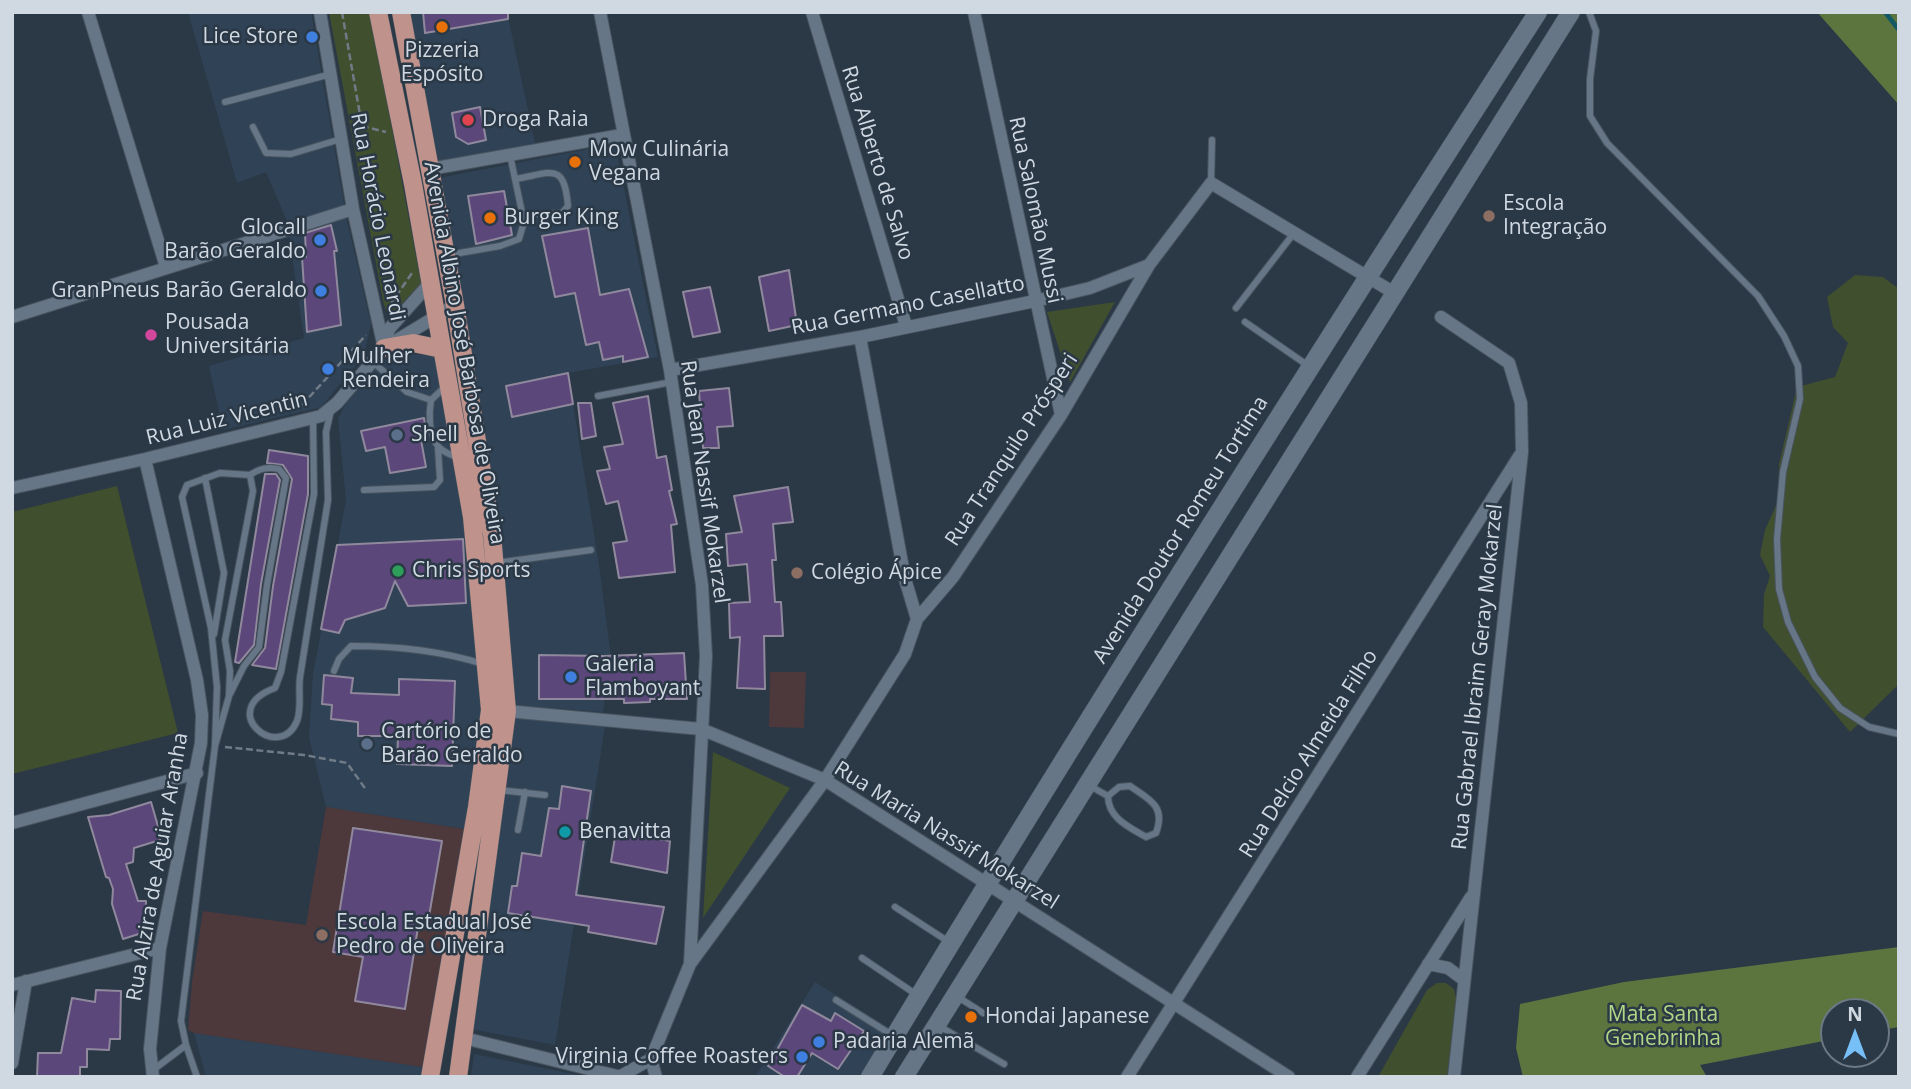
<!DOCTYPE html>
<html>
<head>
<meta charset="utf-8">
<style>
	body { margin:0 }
	#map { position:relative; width:1911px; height:1089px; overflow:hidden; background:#2b3846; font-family:"Open Sans",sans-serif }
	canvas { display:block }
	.frame { position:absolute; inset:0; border:14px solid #d0d9e2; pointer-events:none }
	.north { position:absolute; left:1820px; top:998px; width:70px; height:70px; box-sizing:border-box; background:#2b3846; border:2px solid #6d7884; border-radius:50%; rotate:0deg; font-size:19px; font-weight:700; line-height:28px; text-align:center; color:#d0d9e2 }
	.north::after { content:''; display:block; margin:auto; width:24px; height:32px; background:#77bff7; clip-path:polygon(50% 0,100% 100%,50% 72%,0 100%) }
</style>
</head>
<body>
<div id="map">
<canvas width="1911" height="1089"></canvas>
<div class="frame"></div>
<div class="north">N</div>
</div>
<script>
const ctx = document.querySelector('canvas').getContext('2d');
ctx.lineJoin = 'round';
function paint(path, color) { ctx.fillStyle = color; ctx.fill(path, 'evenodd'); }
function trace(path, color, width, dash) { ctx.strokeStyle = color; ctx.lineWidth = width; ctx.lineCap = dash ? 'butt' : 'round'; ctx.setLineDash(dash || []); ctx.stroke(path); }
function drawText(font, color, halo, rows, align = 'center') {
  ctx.font = font + ' "Open Sans",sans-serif'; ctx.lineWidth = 5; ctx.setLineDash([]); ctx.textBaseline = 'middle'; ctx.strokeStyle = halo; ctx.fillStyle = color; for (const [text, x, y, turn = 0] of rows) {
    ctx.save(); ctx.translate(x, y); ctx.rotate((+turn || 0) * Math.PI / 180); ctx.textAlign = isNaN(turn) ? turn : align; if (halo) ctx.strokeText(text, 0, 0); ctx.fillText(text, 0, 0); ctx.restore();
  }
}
paint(new Path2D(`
	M188,12H311L347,221L371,324L364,355L321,407L223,430L209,366L304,338L287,221L266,172L237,183Z
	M408,12H507L535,143L436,164Z
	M615,144L658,357L568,373L599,565L611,657L603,712L514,705L439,178Z
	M410,354L435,356L463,496L483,712L464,829L326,807L309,737L313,674L346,500L338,419L349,397L384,359Z
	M512,717L605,726L555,1045L471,1029Z
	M815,982L889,1028L884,1038L859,1077H755Z
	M194,1033L423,1067L422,1077H206Z
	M474,1054L588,1077H471Z`), '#304356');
paint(new Path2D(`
	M770,672H806L804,728L769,727Z
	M326,807L464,829L423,1067L194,1033L188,1030L192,982L203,911L306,925Z`), '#4d383c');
paint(new Path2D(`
	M329,12H370L421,283L392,314L386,311L383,301Z
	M1855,275L1883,277L1899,289V684L1850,732L1763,627L1764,594L1770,576L1760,555L1765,530L1778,501L1779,464L1797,387L1835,377L1848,343L1833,327L1827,297Z
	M1115,302L1070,382L1047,312Z
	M117,486L178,733L12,774V512Z
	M713,752L790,788L703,918Z
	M1437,983H1446L1454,989L1456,998L1447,1077H1378L1427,990Z`), '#404f2e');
paint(new Path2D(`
	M1817,12H1899V105Z
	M1899,947V1027L1876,1031V1012H1834V1039L1700,1065L1707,1077H1523L1516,1048L1520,1004L1624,982Z`), '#5c753f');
trace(new Path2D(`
	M1885,12L1899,30`), '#135964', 4.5);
const building = new Path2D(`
	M423,12H508V19L425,33Z
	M480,107L486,140L468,144L456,137L452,113Z
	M504,191L512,235L476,244L468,196Z
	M331,225L337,251H334L341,325L307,332L302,257H306L305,233Z
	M588,228L600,295L629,289L648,357L623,362V356L603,360L599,342L586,345L575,293L555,297L542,236Z
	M789,270L797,325L769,331L759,277Z
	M710,287L720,332L693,337L683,292Z
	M568,373L573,404L512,417L506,386Z
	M729,388L733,426L717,427L719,448H703L699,391Z
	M648,396L657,458L666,456L672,490L669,491L677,524L671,525L675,572L619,578L613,543L627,541L618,501L606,504L597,471L610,469L604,447L623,444L613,403Z
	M578,403H591L596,436L582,439Z
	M424,418L427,439L421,440L426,467L390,473L385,447L366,451L361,431Z
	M269,450L308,456V494L276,669L252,665L265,648L273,586L292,479L283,465L267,463Z
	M265,474H276L280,480L261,584L254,645L239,663L235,662Z
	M788,487L793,522L773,524L776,560H772L775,602H781L783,636H764L765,689L737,688L740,637L730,638L729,603L750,602L747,564L728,566L726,534L742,532L734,496Z
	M463,539L466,603L408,606L395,581L385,608L345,620L339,633L321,629L337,545Z
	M684,653L687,699H650V702L624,703V699H539V655L604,656Z
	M324,675L353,678L351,693L399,695V679L455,681L452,766L397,764L398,736H358V722L331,719L332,705L322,704Z
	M562,786L591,791L576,895L664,907L656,944L588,932L589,926L508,913L512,886H517L522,853L541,856L549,808L559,809Z
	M151,802L160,833V840L134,848L133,862L126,864L138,901H146L145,932L123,939L112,904L113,889L109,878L106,877L88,817L109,815Z
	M353,828L442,841L428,922L419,921L405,1009L355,1001L363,957L333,952Z
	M616,831L670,841L667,873L611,862Z
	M96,990L121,991L120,1039H110L109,1050L87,1049V1067H80V1077H37L38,1053H61L72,998L95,1002Z
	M802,1005L831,1021L835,1013L864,1031L838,1069L812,1053L797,1077H785L768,1066Z`);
paint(building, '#5b477a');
trace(building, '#90899d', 2);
const service = new Path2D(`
	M1589,12L1596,31L1590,79V116L1607,143L1758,296L1784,336L1798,366L1800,399L1783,472L1777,539L1779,589L1788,622L1815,677L1840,708L1869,727L1899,734
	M225,102L331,74
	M253,127L266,153L291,154L341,139
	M515,179C552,173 564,161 568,206L562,213L523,215
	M1211,183L1212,140
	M448,255L500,246L519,239L524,222L510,155
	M1236,308L1294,233
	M1245,322L1310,367
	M373,362L407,392L431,400
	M447,385L431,400C429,412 428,436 438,446C442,452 452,455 458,458
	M598,396L672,382
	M313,418L314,494L281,672L275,688C215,710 279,764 297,721C302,708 298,691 300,677L328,500L326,432L331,410
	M220,473L250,475L253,491L225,640L230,671L229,696L215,746L217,687L211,628L182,497L187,485Z
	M205,478L224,573L214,634
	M364,490L434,487L440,480L438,448
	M496,563L591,550
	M334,671L339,659L351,646C394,646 442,651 483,664
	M230,694L244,666L259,647L267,585L286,478L279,469C268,467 260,468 250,475
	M1090,786L1108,796
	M1130,786C1150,800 1166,806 1156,833L1146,837C1129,827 1108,818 1108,796L1119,787Z
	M499,790L545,795
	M518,830L525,792
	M895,907L949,942
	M862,958L917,995
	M958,997L983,1013
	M836,1000L892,1035
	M939,1026L1004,1064
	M153,1070L186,1045
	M197,1077L186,1045L181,1021L215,746`);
const minor = new Path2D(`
	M88,12L166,267
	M320,12L353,209L384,348
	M600,12L670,370L702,585L706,656L690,963
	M812,12L906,326
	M974,12L1061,415
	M430,169L622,135
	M12,317L353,209
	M1441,317L1509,363L1521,403L1522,452L1454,1077
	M860,337L905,579L917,619
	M385,345L389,329L430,283
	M670,370L860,337L1035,301L1090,288L1149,265
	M145,459L197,680L202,715L201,743L160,948L150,1049L153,1077
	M12,488L145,459L321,416L337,403L384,348L455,305
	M507,711L701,729L825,780L1289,1077
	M12,823L197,773
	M1428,964L1448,968L1464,980
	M12,985L160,948
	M464,1038L621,1077
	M12,1063L26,981
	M619,1077L651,1059
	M656,1077L651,1059L690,964L825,780L905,654L917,619L953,577L1061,415L1149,265L1211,183L1396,294
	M1127,1077L1520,455
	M1357,1077L1471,897`);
const secondary = new Path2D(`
	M870,1077C1086,718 1311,364 1538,12
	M904,1077L1571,12`);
const primary = new Path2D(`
	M378,12L413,184L472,517L490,710L477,807L430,1077
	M401,12L455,305L492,534L507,711L458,1077
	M384,348L413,343L442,349`);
trace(service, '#48545f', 8);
trace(minor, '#48545f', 14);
trace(secondary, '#48545f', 19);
trace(primary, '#48545f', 19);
trace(new Path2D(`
	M342,12L362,126L386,132
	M390,305L412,273
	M302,405L366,335
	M225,747L304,755L347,763L367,791`), '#707b87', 2.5, [7, 3.5]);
trace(service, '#677686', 6);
trace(minor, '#677686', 12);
trace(secondary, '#677686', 18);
trace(primary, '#bf928b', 18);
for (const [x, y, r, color] of [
	[442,27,7,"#e8710a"],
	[312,37,7,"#3f7fe0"],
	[468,120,7,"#e0444e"],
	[575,162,7,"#e8710a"],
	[1489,216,7,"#8d6e63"],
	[490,218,7,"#e8710a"],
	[320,240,7,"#3f7fe0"],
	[321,291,7,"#3f7fe0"],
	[151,335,7,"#d1479c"],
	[328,369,7,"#3f7fe0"],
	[397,435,7,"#5c6f8a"],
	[398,571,7,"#2e9e5b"],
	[797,573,7,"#8d6e63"],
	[571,677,7,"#3f7fe0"],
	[367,744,7,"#5c6f8a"],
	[565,832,7,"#0f9aa8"],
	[322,935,7,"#8d6e63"],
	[971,1017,7,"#e8710a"],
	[819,1042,7,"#3f7fe0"],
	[802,1057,7,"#3f7fe0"]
]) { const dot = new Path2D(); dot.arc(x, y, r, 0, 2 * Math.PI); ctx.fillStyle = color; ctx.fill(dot); trace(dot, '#2b3846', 2.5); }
drawText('21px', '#d0d9e2', '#2b3846', [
	["Lice Store",298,37,"right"],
	["Pizzeria",442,51,"center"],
	["Espósito",442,75,"center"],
	["Droga Raia",482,120],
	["Mow Culinária",589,150],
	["Vegana",589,174],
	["Escola",1503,204],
	["Integração",1503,228],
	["Burger King",504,218],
	["Glocall",306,228,"right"],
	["Barão Geraldo",306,252,"right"],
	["GranPneus Barão Geraldo",307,291,"right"],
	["Pousada",165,323],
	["Universitária",165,347],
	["Mulher",342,357],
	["Rendeira",342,381],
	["Shell",411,435],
	["Chris Sports",412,571],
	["Colégio Ápice",811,573],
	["Galeria",585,665],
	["Flamboyant",585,689],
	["Cartório de",381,732],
	["Barão Geraldo",381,756],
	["Benavitta",579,832],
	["Escola Estadual José",336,923],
	["Pedro de Oliveira",336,947],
	["Hondai Japanese",985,1017],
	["Padaria Alemã",833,1042],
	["Virginia Coffee Roasters",788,1057,"right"]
], 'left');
drawText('21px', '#d0d9e2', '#2b3846', [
	["Rua Alberto de Salvo",877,163,73],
	["Rua Salomão Mussi",1035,210,78],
	["Rua Horácio Leonardi",377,217,79],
	["Rua Germano Casellatto",908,306,-11],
	["Avenida Albino José Barbosa de Oliveira",464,353,80],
	["Rua Luiz Vicentin",227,419,-14],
	["Rua Tranquilo Prósperi",1012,450,-57],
	["Rua Jean Nassif Mokarzel",704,482,82],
	["Avenida Doutor Romeu Tortima",1181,530,-58],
	["Rua Gabrael Ibraim Geray Mokarzel",1478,677,-84],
	["Rua Delcio Almeida Filho",1309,754,-58],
	["Rua Maria Nassif Mokarzel",946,836,32],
	["Rua Alzira de Aguiar Aranha",158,867,-80]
]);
drawText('21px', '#b1d787', '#2b3846', [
	["Mata Santa",1663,1015],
	["Genebrinha",1663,1039]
]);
</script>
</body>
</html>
